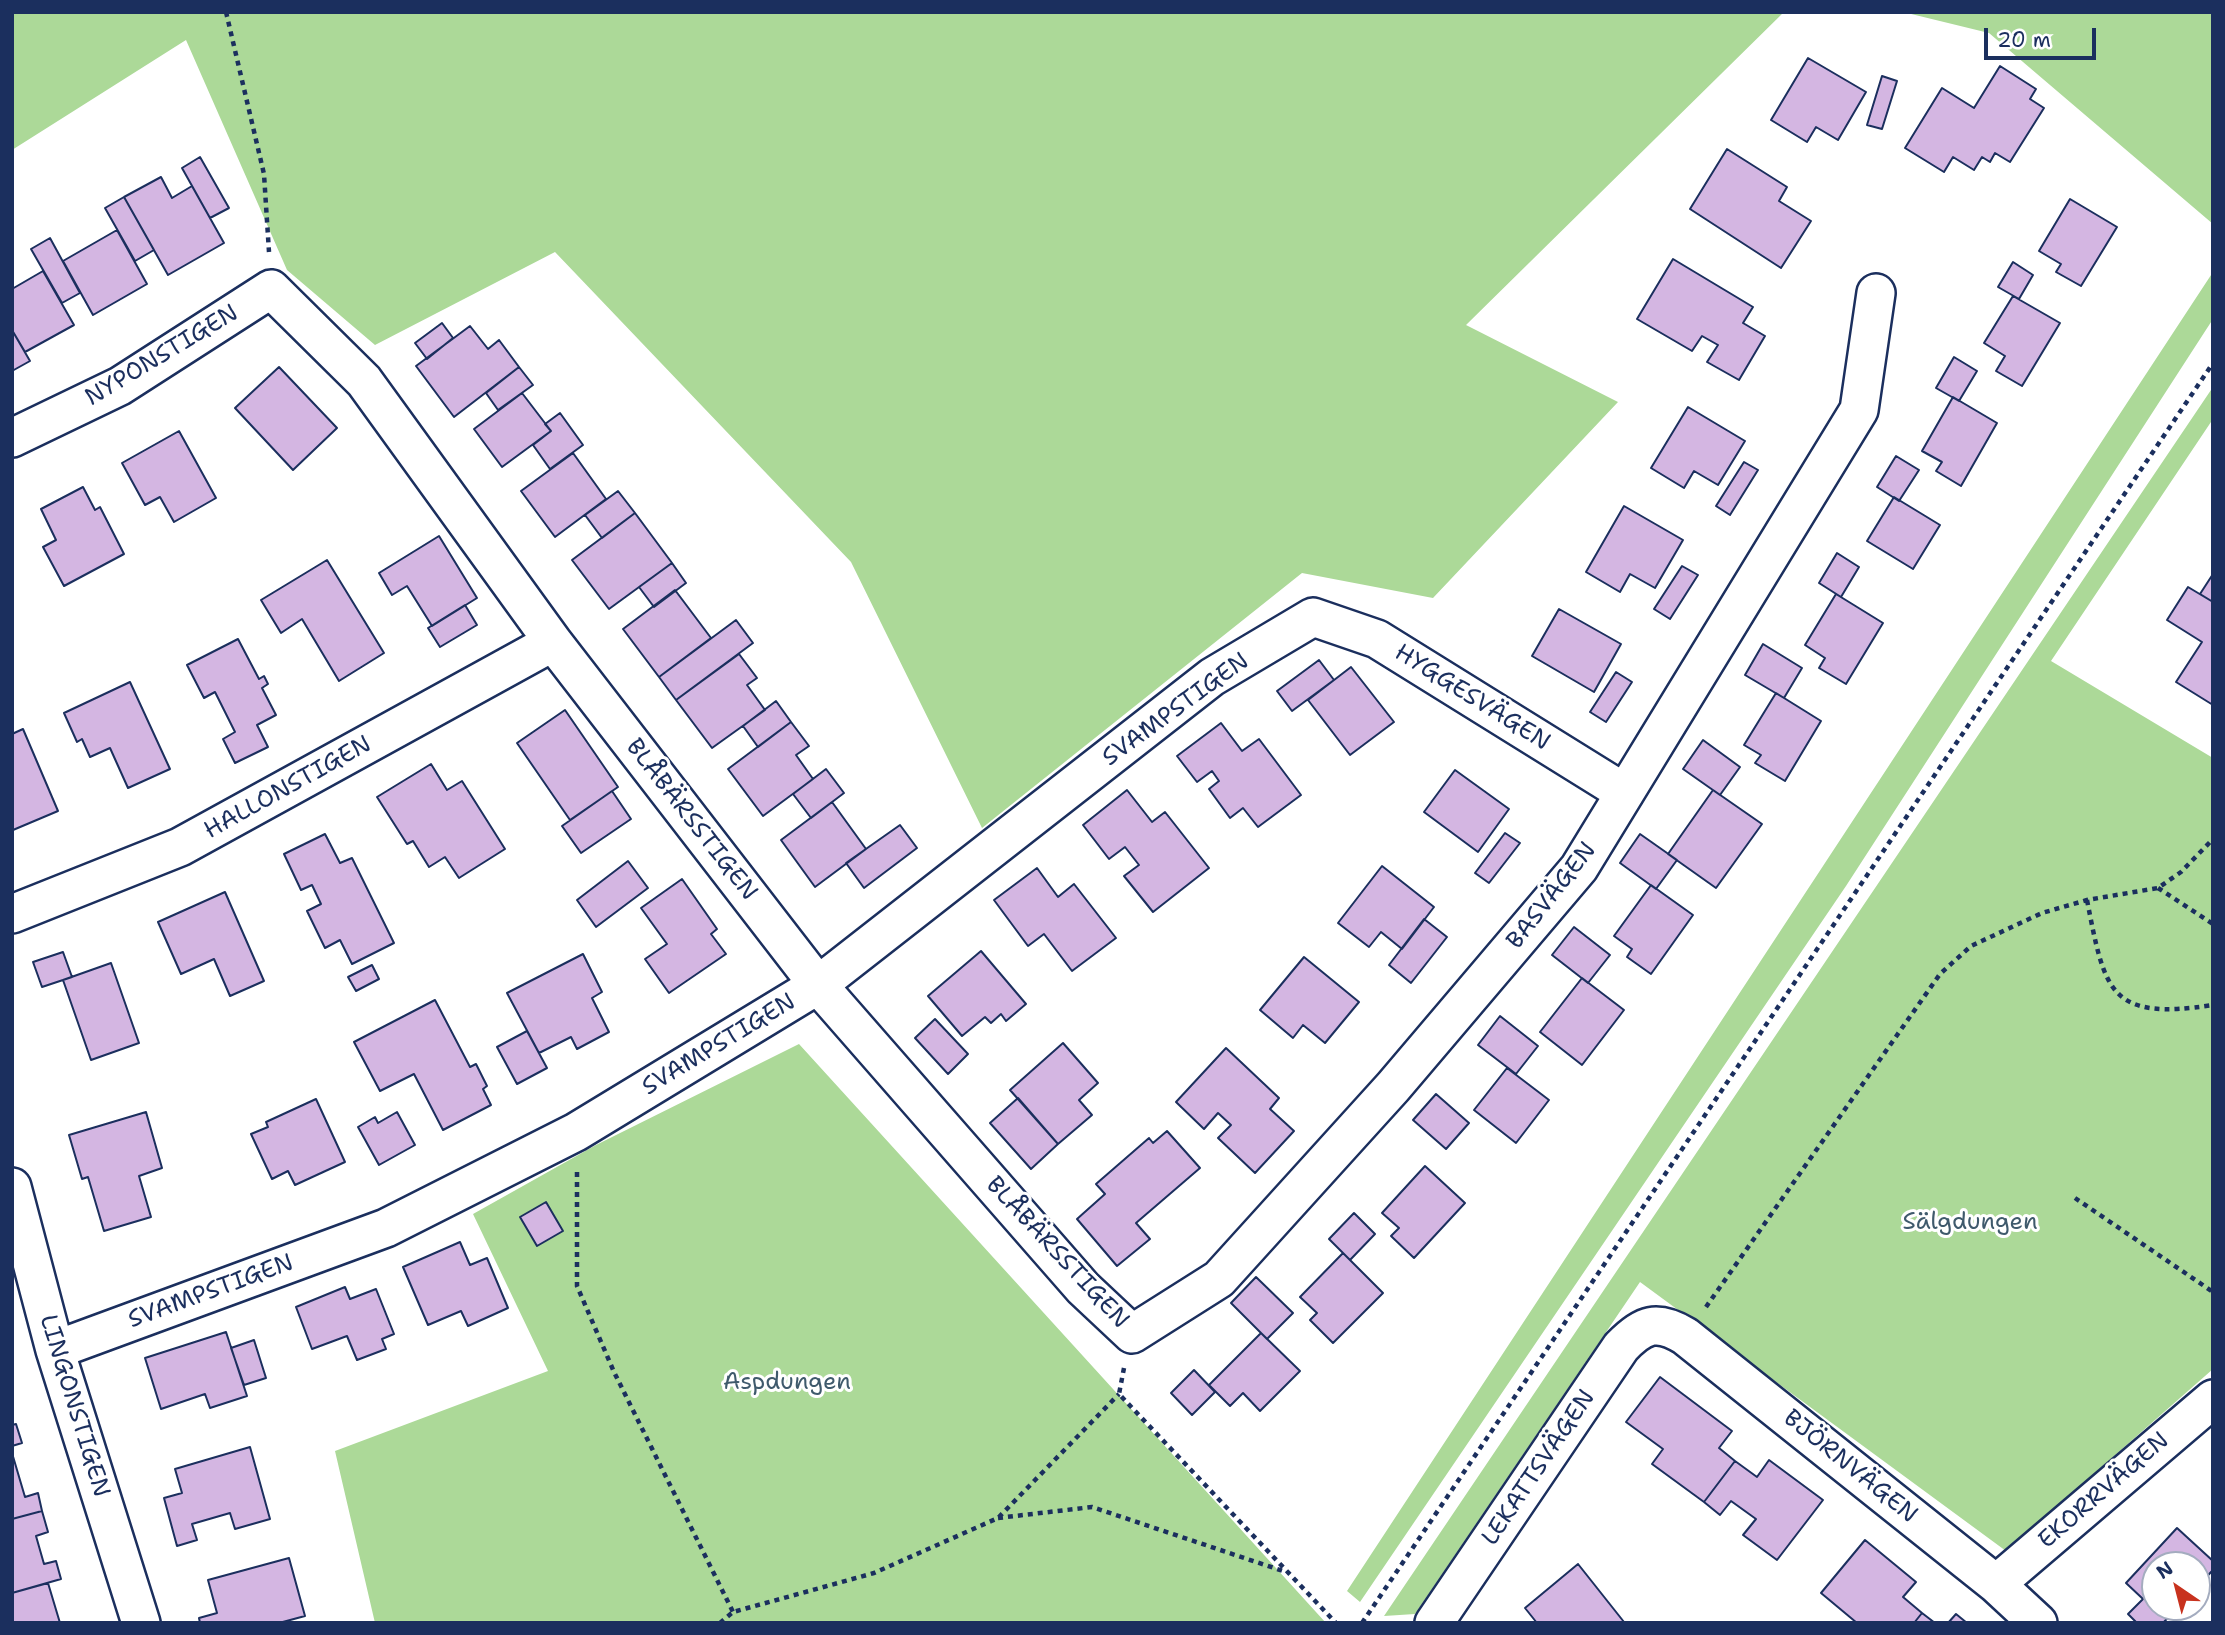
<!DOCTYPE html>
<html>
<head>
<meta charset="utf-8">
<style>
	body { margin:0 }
	#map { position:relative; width:2225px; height:1635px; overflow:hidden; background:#fff; font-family:"Shantell Sans",sans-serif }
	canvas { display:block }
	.frame { position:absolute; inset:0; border:14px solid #1b2f5e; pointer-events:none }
	.north { position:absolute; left:2141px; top:1551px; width:70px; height:70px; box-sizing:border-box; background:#fff; border:2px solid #a4acbf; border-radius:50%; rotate:325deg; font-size:19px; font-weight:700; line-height:28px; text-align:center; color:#1b2f5e }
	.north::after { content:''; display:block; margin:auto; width:24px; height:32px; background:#c8321e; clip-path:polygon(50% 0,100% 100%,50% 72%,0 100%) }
	.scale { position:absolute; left:1984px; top:28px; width:112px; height:32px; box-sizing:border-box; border:4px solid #1b2f5e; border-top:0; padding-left:9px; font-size:21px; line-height:24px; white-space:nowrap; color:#1b2f5e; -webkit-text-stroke:5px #fff; paint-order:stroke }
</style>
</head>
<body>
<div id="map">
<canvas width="2225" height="1635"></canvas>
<div class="frame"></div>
<div class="north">N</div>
<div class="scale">20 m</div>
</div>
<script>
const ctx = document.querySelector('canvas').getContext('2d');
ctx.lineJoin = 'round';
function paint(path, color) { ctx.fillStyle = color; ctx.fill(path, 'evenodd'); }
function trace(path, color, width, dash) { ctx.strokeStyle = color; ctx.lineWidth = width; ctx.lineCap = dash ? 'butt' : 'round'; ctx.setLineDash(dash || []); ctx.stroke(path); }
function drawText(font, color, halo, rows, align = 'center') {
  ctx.font = font + ' "Shantell Sans",sans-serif'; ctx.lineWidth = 6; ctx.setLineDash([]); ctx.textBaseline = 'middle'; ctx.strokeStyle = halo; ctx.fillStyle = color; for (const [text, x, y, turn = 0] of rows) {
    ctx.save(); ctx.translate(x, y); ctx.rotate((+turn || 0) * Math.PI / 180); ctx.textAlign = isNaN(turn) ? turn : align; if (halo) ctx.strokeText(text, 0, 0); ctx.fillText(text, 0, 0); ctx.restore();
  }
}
paint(new Path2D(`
	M12,12H1784L1466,325L1618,402L1433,598L1302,573L982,828L851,562L555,252L375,345L287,270L186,40L12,150Z
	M1903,12H2213V224L1989,33Z
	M2213,272V319L1846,886L1360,1602L1347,1591Z
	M2213,387V419L2051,661L2213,758V1369L2006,1551L1640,1282L1415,1614L1384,1616Z
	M799,1044L1326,1623H375L335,1451L548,1371L473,1214L596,1145Z`), '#acd998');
const building = new Path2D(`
	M1808,58L1866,92L1838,140L1816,127L1807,142L1771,120Z
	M2000,66L2036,89L2030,99L2044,108L2010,162L1995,153L1990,162L1982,157L1974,170L1953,157L1944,172L1905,148L1942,88L1974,108Z
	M1882,76L1897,81L1882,129L1867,125Z
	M1727,149L1787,187L1779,201L1811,221L1781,268L1690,209Z
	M200,157L229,208L210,218L182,168Z
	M161,177L172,198L192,186L224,243L168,275L124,197Z
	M124,197L154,250L135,261L105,208Z
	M2070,199L2117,227L2081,286L2056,272L2061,264L2039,251Z
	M117,230L147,284L93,315L63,261Z
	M50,238L80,293L62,303L31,249Z
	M1673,259L1753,307L1743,323L1765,336L1739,380L1707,362L1718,345L1702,336L1692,351L1637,319Z
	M2013,262L2033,275L2019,299L1998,287Z
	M43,271L74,325L25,352L12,330V289Z
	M2013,296L2060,323L2022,386L1996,371L2005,356L1984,343Z
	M442,323L453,338L427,359L415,343Z
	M470,326L488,349L499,340L519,367L454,417L416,366Z
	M12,330L30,361L12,371Z
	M1954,357L1977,371L1959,401L1936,388Z
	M279,367L337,428L293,470L235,408Z
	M519,367L533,385L498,410L486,393Z
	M522,393L551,431L502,467L474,429Z
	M1953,397L1997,423L1961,486L1936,471L1942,462L1922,451Z
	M1688,407L1745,441L1718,485L1694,471L1684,488L1651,468Z
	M560,413L583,445L550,469L533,445L551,431L545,424Z
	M179,431L216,498L174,522L160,497L145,505L122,463Z
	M573,453L606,499L555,537L521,491Z
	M1896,456L1919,470L1899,501L1877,487Z
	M1744,462L1758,470L1730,515L1716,506Z
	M83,487L95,510L100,507L124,554L64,586L43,547L56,540L41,509Z
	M618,491L635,513L602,538L585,515Z
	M1894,497L1940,525L1913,569L1867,541Z
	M1624,506L1683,540L1655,588L1630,574L1620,592L1586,572Z
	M635,513L672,563L609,609L572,560Z
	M439,536L477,598L432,626L407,586L392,595L379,573Z
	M1837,553L1859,567L1841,597L1819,583Z
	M327,560L384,653L339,681L302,619L281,633L261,600Z
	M672,563L686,583L654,607L639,587Z
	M1682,566L1698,575L1670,619L1654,609Z
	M2213,574V602L2200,594Z
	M2188,587L2213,602V705L2176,682L2202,642L2167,620Z
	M675,590L711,638L659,677L623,629Z
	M1836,594L1883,623L1846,684L1819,668L1825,658L1805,645Z
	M465,605L477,625L440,647L428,628Z
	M1559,609L1621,644L1594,692L1532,656Z
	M736,620L753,643L676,700L659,677Z
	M238,639L259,679L264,676L268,684L262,688L276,715L257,725L268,747L235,763L223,739L235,732L215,692L204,698L187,665Z
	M1763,644L1802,668L1784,698L1745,675Z
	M739,654L757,678L747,685L765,710L712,748L676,700Z
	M1319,660L1334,680L1292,711L1277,691Z
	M1351,667L1394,722L1350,755L1308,700Z
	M1616,672L1632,682L1606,722L1590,712Z
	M130,682L170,769L128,788L110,748L90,757L82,739L77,742L64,713Z
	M1776,693L1821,721L1785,781L1755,763L1761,755L1744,745Z
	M776,701L791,722L758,747L743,726Z
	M565,710L618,787L570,820L517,743Z
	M791,722L809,746L796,755L813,779L763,816L728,769Z
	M1221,723L1242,751L1259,739L1301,795L1258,827L1243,808L1230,818L1209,789L1219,781L1212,771L1197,782L1177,756Z
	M23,729L58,811L13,830L12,734Z
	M1703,740L1740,767L1720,795L1683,769Z
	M431,764L447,790L462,781L505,849L459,878L445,857L429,867L413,841L407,844L377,797Z
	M826,769L844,793L811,818L793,794Z
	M1455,770L1509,809L1478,852L1424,812Z
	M1127,790L1152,822L1165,812L1209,868L1153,912L1124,876L1139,865L1125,847L1109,859L1083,825Z
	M1713,790L1762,824L1716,888L1668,854Z
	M612,791L631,819L581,853L562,826Z
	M832,802L866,849L815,887L781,840Z
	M900,825L917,848L864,888L846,863Z
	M1505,833L1520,843L1489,883L1475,873Z
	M325,834L340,863L352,858L394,943L352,964L340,940L325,948L307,911L321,904L312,885L301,890L284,854Z
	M1640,834L1677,860L1656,889L1620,863Z
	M628,861L648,888L596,927L577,900Z
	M1382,866L1434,907L1402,949L1381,932L1369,947L1338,923Z
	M1037,868L1058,897L1074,884L1116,938L1072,971L1044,934L1028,946L994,900Z
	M682,879L717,929L711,934L726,954L669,993L645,959L667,944L641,908Z
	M1651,885L1693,915L1651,974L1627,957L1632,949L1614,936Z
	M225,892L264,981L230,996L214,959L181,974L158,922Z
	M1424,919L1447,937L1411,983L1389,965Z
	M1574,927L1610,955L1588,983L1552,955Z
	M981,951L1026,1004L1006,1021L1001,1014L991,1023L985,1017L962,1036L928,996Z
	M63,952L72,977L42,987L33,962Z
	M583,954L602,992L592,998L609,1032L577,1049L571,1037L539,1053L507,993Z
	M1304,957L1359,1002L1325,1043L1303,1025L1293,1038L1260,1010Z
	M111,963L139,1043L91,1060L63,980Z
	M372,965L379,979L356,991L348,977Z
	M1582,978L1624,1010L1582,1065L1540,1032Z
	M435,1000L470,1067L476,1064L487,1086L483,1089L491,1105L443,1130L414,1074L380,1091L354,1042Z
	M1500,1016L1538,1046L1516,1074L1478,1045Z
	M935,1019L968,1054L948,1074L915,1038Z
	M527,1031L547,1068L517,1084L497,1047Z
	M1063,1043L1098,1083L1079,1100L1092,1115L1058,1144L1010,1090Z
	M1226,1048L1279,1098L1270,1109L1294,1131L1255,1173L1218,1138L1231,1125L1218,1113L1204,1129L1176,1102Z
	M1507,1068L1549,1100L1516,1143L1474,1110Z
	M1436,1094L1469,1123L1446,1149L1413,1120Z
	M1018,1098L1058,1144L1031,1169L990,1123Z
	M316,1099L345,1162L295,1185L288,1171L272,1179L251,1134L268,1127L266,1122Z
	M146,1112L162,1168L139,1176L151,1217L104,1231L88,1177L82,1179L69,1135Z
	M397,1112L415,1145L379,1165L358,1127L375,1117L378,1123Z
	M1167,1131L1200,1168L1136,1223L1150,1239L1117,1266L1077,1219L1105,1194L1096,1184L1149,1138L1153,1143Z
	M1425,1166L1465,1203L1414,1258L1391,1236L1399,1228L1382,1213Z
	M546,1202L563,1231L537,1246L520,1217Z
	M1354,1213L1375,1234L1350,1260L1329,1239Z
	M460,1242L470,1265L487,1258L508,1308L468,1326L461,1311L428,1325L403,1267Z
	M1343,1253L1383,1293L1333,1343L1310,1320L1317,1313L1300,1297Z
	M1256,1277L1293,1313L1267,1339L1231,1303Z
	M345,1287L350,1299L376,1289L394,1334L382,1339L386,1349L357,1360L347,1336L312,1349L296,1307Z
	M226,1332L247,1396L210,1408L205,1394L161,1409L145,1358Z
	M1261,1333L1300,1371L1260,1411L1243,1393L1230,1406L1209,1385Z
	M254,1340L266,1378L244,1385L231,1348Z
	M1194,1370L1215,1392L1192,1415L1171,1393Z
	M1660,1377L1732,1431L1719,1448L1735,1461L1704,1502L1652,1464L1663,1449L1626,1422Z
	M16,1424L22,1443L12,1446V1425Z
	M250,1447L270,1519L235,1529L230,1513L192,1524L197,1540L177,1546L164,1498L182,1493L175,1469Z
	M12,1453L25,1497L38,1493L42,1511L12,1519Z
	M1769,1460L1823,1500L1777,1560L1743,1535L1756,1519L1731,1501L1720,1515L1704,1502L1735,1461L1757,1477Z
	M42,1511L48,1532L36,1536L44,1564L56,1561L61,1579L12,1593V1519Z
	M2177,1528L2213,1561V1570L2197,1587V1565H2155V1607H2178L2163,1623H2137L2128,1614L2143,1599L2126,1583Z
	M1865,1540L1916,1582L1903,1597L1922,1613L1914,1623H1857L1821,1593Z
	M289,1558L305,1616L279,1623H200L199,1618L217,1613L208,1580Z
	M1578,1564L1624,1622L1623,1623H1537L1525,1608Z
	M48,1583L60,1623H12V1593Z
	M1922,1613L1935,1623H1914Z
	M1956,1614L1967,1623H1948Z`);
paint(building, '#d4b6e2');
trace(building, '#1b2f5e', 2);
const street = new Path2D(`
	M12,438L120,386L271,289L364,381L553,642L818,985L1083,1288L1132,1334L1219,1279L1393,1087L1579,868L1859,410L1876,293
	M12,914L180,847L553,642
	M12,1187L55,1350L141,1623
	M55,1350L386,1228L576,1132L818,985L1212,677L1313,617L1377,639L1625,793
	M1996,1584L2213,1399
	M1434,1623L1621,1347C1643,1324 1657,1319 1685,1336L1996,1584L2038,1623`);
trace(street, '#1b2f5e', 42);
trace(new Path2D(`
	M226,12L264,174L269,252
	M2158,888L2213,924
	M2087,900C2105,992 2109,1021 2213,1005
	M577,1172V1286L614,1372L733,1612
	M2075,1198L2213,1292
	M1706,1307L1940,974L1971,946L2042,913L2087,900L2158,888L2181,872L2213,839
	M1124,1368L1119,1394L1336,1623
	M998,1518L1092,1507L1286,1572
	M720,1623L733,1612L874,1573L998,1518L1119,1394
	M1362,1623L2213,363`), '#1b2f5e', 4.5, [5, 5]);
trace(street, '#fff', 37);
drawText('24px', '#1b2f5e', '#fff', [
	["NYPONSTIGEN",162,356,-31],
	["HYGGESVÄGEN",1472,698,32],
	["SVAMPSTIGEN",1176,710,-36],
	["HALLONSTIGEN",288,788,-29],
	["BLÅBÄRSSTIGEN",691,820,52],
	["BASVÄGEN",1552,896,-52],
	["SVAMPSTIGEN",719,1045,-31],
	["BLÅBÄRSSTIGEN",1057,1253,47],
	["SVAMPSTIGEN",211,1292,-20],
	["LINGONSTIGEN",74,1406,73],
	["BJÖRNVÄGEN",1850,1467,39],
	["LEKATTSVÄGEN",1539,1468,-56],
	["EKORRVÄGEN",2104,1491,-41]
]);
drawText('24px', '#3f5a6c', '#fff', [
	["Sälgdungen",1970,1223],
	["Aspdungen",787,1383]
]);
</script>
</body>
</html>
